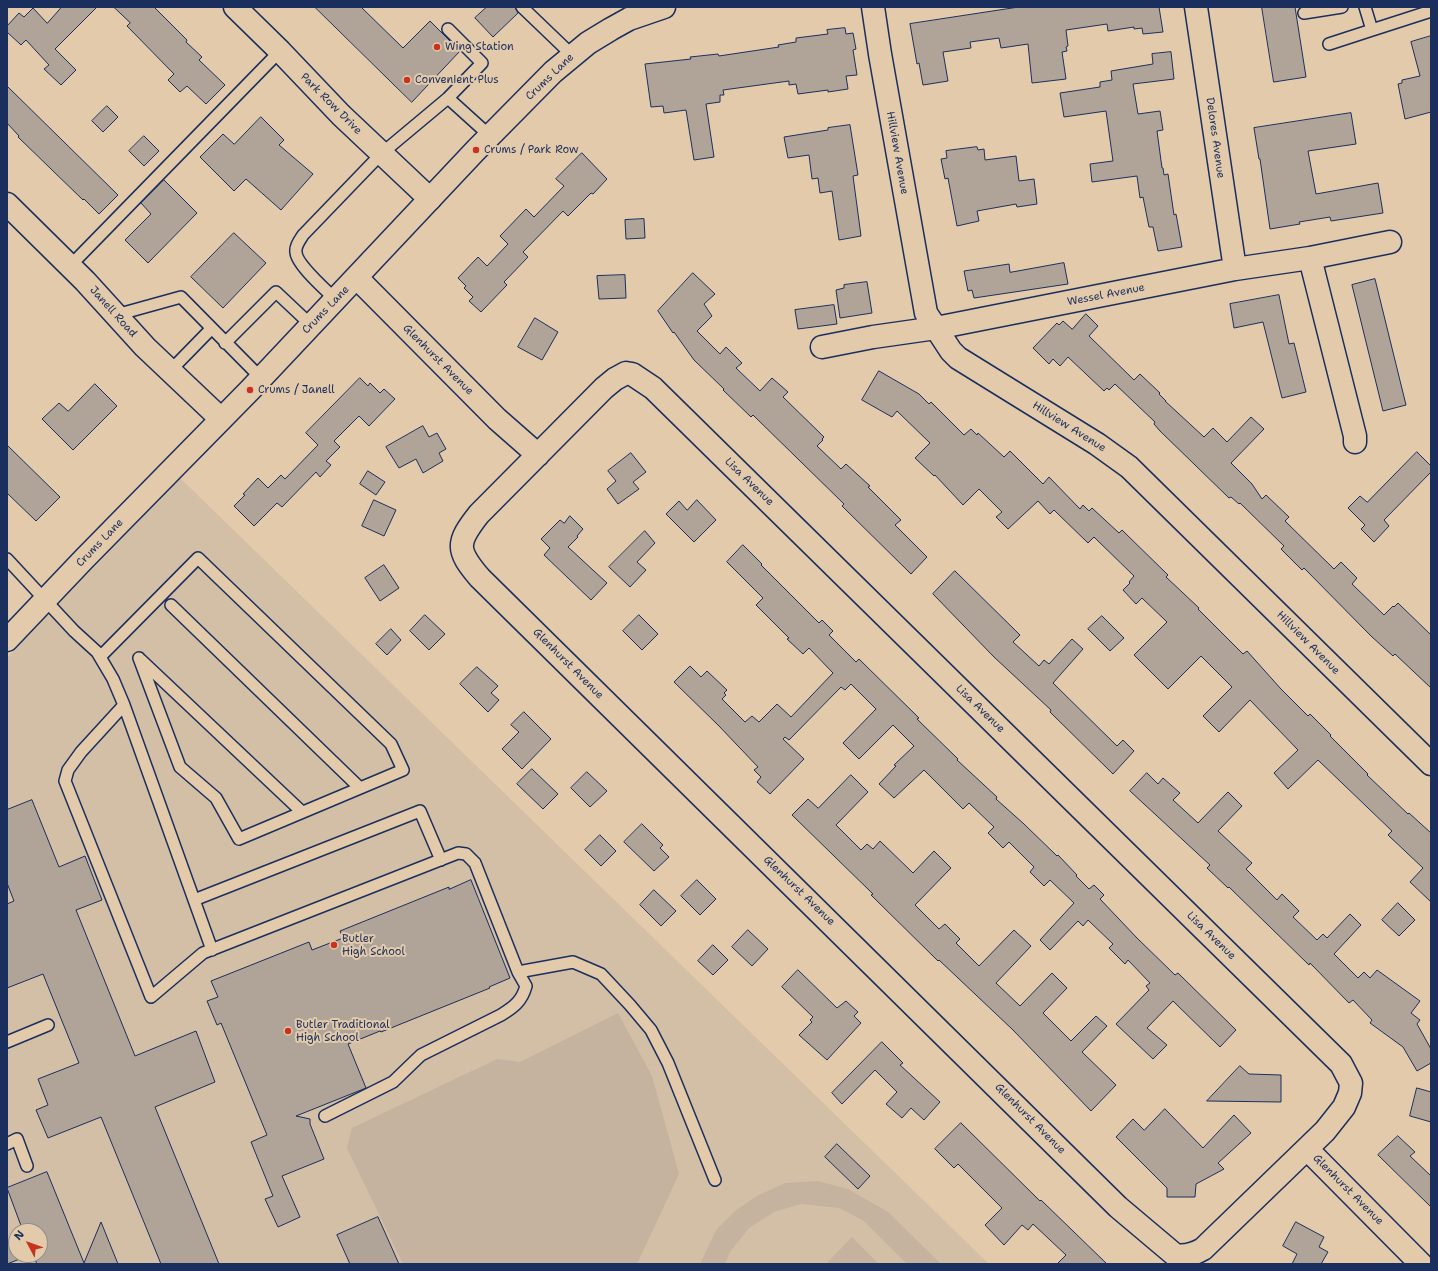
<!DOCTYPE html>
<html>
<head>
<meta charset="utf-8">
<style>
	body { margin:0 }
	#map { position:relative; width:1438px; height:1271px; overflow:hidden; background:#e2caab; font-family:"Shantell Sans",sans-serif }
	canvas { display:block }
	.frame { position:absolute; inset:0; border:8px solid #1b2f5e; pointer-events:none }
	.north { position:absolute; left:8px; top:1223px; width:40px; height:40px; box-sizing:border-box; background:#e2caab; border:1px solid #928c8c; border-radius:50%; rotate:311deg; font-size:11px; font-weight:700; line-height:16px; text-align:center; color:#1b2f5e }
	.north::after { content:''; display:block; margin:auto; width:14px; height:18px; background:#c8321e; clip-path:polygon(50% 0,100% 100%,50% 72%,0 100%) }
</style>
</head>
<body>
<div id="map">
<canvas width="1438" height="1271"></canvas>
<div class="frame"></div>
<div class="north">N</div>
</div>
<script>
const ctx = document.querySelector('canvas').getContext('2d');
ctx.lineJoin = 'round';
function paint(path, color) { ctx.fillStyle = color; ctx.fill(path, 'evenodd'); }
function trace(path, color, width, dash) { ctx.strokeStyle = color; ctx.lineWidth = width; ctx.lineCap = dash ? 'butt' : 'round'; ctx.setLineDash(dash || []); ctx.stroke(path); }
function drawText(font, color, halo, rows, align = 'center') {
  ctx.font = font + ' "Shantell Sans",sans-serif'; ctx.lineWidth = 4; ctx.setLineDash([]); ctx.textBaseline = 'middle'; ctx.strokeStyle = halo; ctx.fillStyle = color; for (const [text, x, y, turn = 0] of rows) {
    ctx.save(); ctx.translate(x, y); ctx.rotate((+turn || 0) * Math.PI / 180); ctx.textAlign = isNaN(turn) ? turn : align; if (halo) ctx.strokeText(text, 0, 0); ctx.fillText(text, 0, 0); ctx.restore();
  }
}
paint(new Path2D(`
	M180,478L989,1264H7V658ZM16,1231H40V1255H16Z`), '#d3bfa5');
paint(new Path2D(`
	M618,1013L652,1076L679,1174L637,1264H403L347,1148L352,1128L497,1059L520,1062Z
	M818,1181L848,1189L888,1212L941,1264H907L864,1221L839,1208L801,1204L774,1212L749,1228L730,1252L725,1264H700L716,1230L735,1211L757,1196L785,1183Z
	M852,1237L879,1264H826Z`), '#c5b3a0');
const building = new Path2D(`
	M62,7H97L55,49L76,70L61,85L44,69L49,65L26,40L21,45L7,32V26L19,13L24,17L33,8L47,23Z
	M114,7H154L187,40L186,42L202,57L199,60L225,85L206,104L187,86L180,92L168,80L174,74L127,26L130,23Z
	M315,7H361L403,48L430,21L460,51L412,102Z
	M487,7H515L518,13L493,37L475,18Z
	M1019,7H1159L1163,32L1143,34L1142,28L1134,29V27L1108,31L1107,24L1066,30L1068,46L1066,47L1067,51L1062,52L1066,79L1032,83L1028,44L1001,48L999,38L970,42L971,48L943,52L948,81L923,85L919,63L917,64L910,24Z
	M1262,7H1295L1306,77L1274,82Z
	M845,28L846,34L853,33L856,49L853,50L857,75L846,76L848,89L828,92V90L798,94L796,84L789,85V81L723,90L724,95H720V102L706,104L714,157L694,160L686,110L664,113L663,106L651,107L645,64L691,59L690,57L718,54L719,56L779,47L778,45L796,42V38L828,34L827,30Z
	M1431,36V112L1405,119L1398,84L1402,83V80L1420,76L1411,42Z
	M1171,52L1174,79L1133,84L1138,114L1160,111L1163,130L1157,131L1162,168H1163L1164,175L1168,174L1174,215L1176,214L1182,247L1158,251L1153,227H1149L1143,197L1140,198L1137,176L1092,182L1090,164L1113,161L1106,111L1064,117L1060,93L1100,87V82L1112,80L1111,71L1153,64L1152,54Z
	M7,86L118,195L99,214L84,199L83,200L18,137L19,136L7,123Z
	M107,106L118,117L103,132L92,121Z
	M1351,113L1356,144L1308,151L1316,194L1378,183L1383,213L1331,221L1330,217L1299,222L1300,224L1270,229L1260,159H1259L1254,128Z
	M261,117L284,140L279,145L313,174L281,210L246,179L234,191L200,157L223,134L234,144Z
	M850,125L858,175L853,176L861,236L839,240L832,191L820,193L818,178L812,179L809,155L788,158L784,137L828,130V128Z
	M144,136L159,151L144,166L129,151Z
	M977,147L978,150L984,149L985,160L1016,156L1019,181L1034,179L1037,204L1017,207L1016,204L977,211L979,221L957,226L948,178L945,179L941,159L947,158L946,151Z
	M582,153L607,179L593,194L591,193L568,216L563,211L523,252L528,257L504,282L507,285L481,312L469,301L473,297L464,288L466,286L458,278L478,257L487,266L508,244L500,236L526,209L534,217L564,186L556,179Z
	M164,180L197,213L148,263L125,240L151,214L141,203Z
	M644,219L645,238L626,239L625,220Z
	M234,233L266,263L223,308L191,277Z
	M1064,263L1068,284L974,298L972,290L968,291L964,271L1009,264L1010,272Z
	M693,273L715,294L704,304L712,316L697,331L720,354L726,347L742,363L736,368L760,391L772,378L788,392L783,397L824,437L822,439L823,440L817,446L841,469L846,464L870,486L868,487L901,520L895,525L927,557L911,574L842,506L844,504L753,415L751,417L723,390L724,389L694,360L674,332L673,333L658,311Z
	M625,275L626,298L599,299L597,276Z
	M1375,279L1406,405L1383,411L1352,285Z
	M867,282L872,313L840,318L836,290L844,288V285Z
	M1279,295L1289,344L1294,343L1306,392L1282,398L1263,322L1234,328L1230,304Z
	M834,305L837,324L798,329L795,310Z
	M1086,314L1098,326L1089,336L1134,380L1140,374L1160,393L1159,394L1166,401H1165L1204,437L1213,428L1227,442L1251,417L1264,429L1231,463L1252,484L1262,499L1266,495L1289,517L1285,521L1334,569L1341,562L1357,578L1352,584L1384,615L1393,606L1394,607L1398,603L1431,635V688L1395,654L1393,656L1371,636L1304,568L1302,570L1281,549L1284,546L1240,503L1239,504L1231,497L1229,498L1160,431L1154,424L1155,422L1115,384L1109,390L1107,388L1104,391L1068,357L1060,366L1053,359L1049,364L1033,348L1057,323L1059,325L1063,321L1072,329Z
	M535,318L558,332L542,360L518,347Z
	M879,371L919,394L929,404L931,402L964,435L971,429L977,435L978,433L1004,457L1010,451L1043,484L1049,477L1080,509L1083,505L1089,511L1092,508L1119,533L1122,530L1168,575L1166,577L1199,608L1198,609L1243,654L1247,651L1281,689L1308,716L1310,714L1331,735L1330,736L1368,774L1367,775L1408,814L1409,813L1431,833V902L1410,882L1423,868L1388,835L1392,831L1318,760L1288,789L1274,773L1298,750L1250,700L1219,732L1203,716L1232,687L1201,656L1168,689L1134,655L1167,622L1142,598L1136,604L1123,590L1130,583L1129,582L1134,576L1094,537L1088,543L1054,510L1050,514L1038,501L1008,529L996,517L1002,512L979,489L963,505L935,475L934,476L915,458L930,443L897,411L892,417L862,400Z
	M360,378L368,386L370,383L380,393L384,389L395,399L369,426L359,416L334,441L340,447L326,461L331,465L320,477L316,472L282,507L277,503L254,526L234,506L245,495L243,494L258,478L268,488L281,475L285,479L318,445L306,433Z
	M95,384L117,406L73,450L42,419L59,403L68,411Z
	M423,426L429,437L437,433L446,449L439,453L443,461L423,473L416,459L399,468L386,447Z
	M7,445L60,497L36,521L7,493Z
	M1417,452L1431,466V472L1384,520L1389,526L1374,542L1361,529L1365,525L1348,508L1360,496L1367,502Z
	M631,453L646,472L633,482L639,489L618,504L607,489L616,481L608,471Z
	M368,471L385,482L376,495L360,484Z
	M374,500L396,510L384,536L362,526Z
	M697,500L716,520L694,542L666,514L679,501L687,510Z
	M570,516L583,529L577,536L578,537L568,547L607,583L591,600L544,555L550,548L541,539L560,520L564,523Z
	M645,531L655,543L637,562L646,570L630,587L609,567Z
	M743,545L762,564L761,565L819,623L822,620L833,631L829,635L856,662L859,659L919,718L917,719L958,759L957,760L997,797L996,799L1024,824L1057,856L1058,855L1077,875L1076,876L1089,889L1094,885L1104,895L1100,899L1137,938L1175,975L1178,973L1236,1030L1220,1047L1173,1001L1147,1028L1167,1045L1153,1059L1116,1024L1149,990L1146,986L1150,983L1128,960L1125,964L1109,948L1113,944L1088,920L1083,926L1078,921L1050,950L1040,940L1074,903L1050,880L1044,886L1030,872L1034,867L1009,842L1003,848L988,833L994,827L969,803L963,809L924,770L894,798L879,784L896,766L894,765L914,746L893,725L859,759L843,743L876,709L851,684L845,690L841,687L789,740L785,737L783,739L804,759L770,794L757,782L761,777L754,770L758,767L719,726L674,682L690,666L701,677L707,671L727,690L724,693L726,695L722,699L745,722L752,716L759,722L777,704L791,717L833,673L809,648L803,654L787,639L789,638L756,605L763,598L727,562Z
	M384,565L399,588L380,601L365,578Z
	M955,571L1020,635L1013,642L1039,666L1044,660L1049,664L1072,639L1083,649L1053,683L1117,746L1123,740L1134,751L1113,774L1050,712L1051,710L994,657L933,594Z
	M425,615L445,634L429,650L410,631Z
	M639,615L658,634L642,650L623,631Z
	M1102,616L1124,638L1110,651L1088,629Z
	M391,629L401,640L387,655L376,644Z
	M477,667L498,686L491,693L499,700L488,712L460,684Z
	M524,712L551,739L522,769L502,749L519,732L511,725Z
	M532,769L558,794L543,809L517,784Z
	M587,772L607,791L590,807L571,788Z
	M1147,773L1158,784L1163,778L1180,793L1173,800L1198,823L1228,792L1242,806L1218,831L1252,863L1246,869L1277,900L1282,894L1299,911L1293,917L1317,940L1323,934L1327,938L1350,914L1361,925L1334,954L1358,978L1364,972L1370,978L1377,970L1420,1001L1411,1013L1420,1020L1417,1024L1431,1049V1063L1417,1071L1403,1047L1370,1023L1372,1020L1353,1000L1349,1003L1310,963L1309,965L1229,887L1228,888L1207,868L1210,865L1130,791Z
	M851,775L868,792L836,825L861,850L867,844L873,849L880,841L913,873L934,851L951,868L915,905L939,929L945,924L960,939L956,943L979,966L1014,930L1031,946L996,983L1020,1006L1052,973L1067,988L1043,1013L1071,1041L1096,1016L1107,1026L1082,1052L1116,1085L1091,1111L1013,1030L939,960L938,961L871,895L873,894L792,815L808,799L818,808Z
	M32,800L59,867L85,856L102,900L76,910L135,1056L196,1031L215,1082L155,1107L219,1264H161L101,1117L48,1138L36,1110L48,1105L38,1079L79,1063L43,974L7,988V904L14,901L7,883V810Z
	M642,824L663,845L660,848L669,857L654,871L624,842Z
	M600,835L616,851L601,866L585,850Z
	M471,880L510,978L489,987L490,988L381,1032L380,1031L348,1044L366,1088L296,1116L310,1119V1124L324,1159L282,1176L300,1217L278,1227L265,1199L273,1196L251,1142L267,1135L221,1023L217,1025L207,1001L218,997L211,981L309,942L312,950L343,938L340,931L449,887V889Z
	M697,880L716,899L700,915L681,896Z
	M654,890L676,911L661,926L640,905Z
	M1398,903L1415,920L1399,936L1382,920Z
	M748,930L768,949L752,966L732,947Z
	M713,945L728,960L713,975L698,961Z
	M798,970L837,1008L846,1001L858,1012L854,1016L861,1023L827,1060L799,1035L812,1022L810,1020L813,1017L782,987Z
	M882,1042L903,1063L900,1065L940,1102L924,1120L911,1108L902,1118L886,1104L897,1092L875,1070L842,1104L832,1093Z
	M1240,1066L1249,1074L1281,1075V1102L1207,1101Z
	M1417,1088L1431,1092V1122L1410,1116Z
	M1165,1109L1203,1148L1234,1115L1251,1133L1218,1163L1224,1169L1196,1184L1195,1197H1167V1188L1116,1137L1133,1119L1144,1130Z
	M961,1123L1040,1201L1041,1200L1107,1264H1057L1066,1255L1033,1224L1028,1230L1022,1225L1004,1245L985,1225L1002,1208L958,1164L954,1168L935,1149Z
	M1398,1136L1415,1152L1410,1156L1431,1176V1207L1378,1155Z
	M837,1144L870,1176L858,1189L825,1157Z
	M47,1172L84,1263L101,1222L118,1264H37L33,1255H40V1231H23L7,1188Z
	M378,1217L399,1264H350L337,1235Z
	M1296,1222L1324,1237L1319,1247L1328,1252L1321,1264H1292L1297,1254L1283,1246Z
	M16,1241V1255H30L7,1264V1244Z`);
paint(building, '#b0a498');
trace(building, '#1b2f5e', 1);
const lane = new Path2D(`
	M522,7L572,55
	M1365,7L1372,30L1431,11
	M1304,13L1342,7
	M448,29L482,63L448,98L490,136
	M1329,44L1372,30
	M70,266L280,51
	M335,299C326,290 296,264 296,252C295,246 300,240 303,235L381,154L448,98
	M116,315L181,297L261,378
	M225,343L276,292L311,325
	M170,371L211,329
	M7,559L74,631L97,652L113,679L124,705L212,950
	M171,605L360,788
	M100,657L198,558L391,744L403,770L239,839L216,798L180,767L139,658
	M141,660L302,812
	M124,705L81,752L68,770L65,781L151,997L203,953L458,853L466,854L475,863L518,972
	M194,900L420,811L441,860
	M7,1042L48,1025
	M325,1116L393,1082L421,1055L501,1015C514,1007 522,1001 526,986L518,972L573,962L601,974L630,1005L651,1030L668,1063L715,1180
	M7,1144L17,1139L27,1166`);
const street = new Path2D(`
	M235,7L280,51L341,115L430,199
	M873,7L880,54L926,313L951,351L958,358L1097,444L1129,467L1431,764
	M1196,7L1235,269
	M7,204L85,281L145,347L221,419
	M1310,258L1355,436V442
	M357,278L497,419L538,455
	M822,347L873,337L936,328L1235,269L1310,258L1390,242
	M626,373L632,374L653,388L1341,1064L1351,1083L1350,1093L1344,1107L1325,1131L1203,1249C1194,1254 1186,1257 1175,1255L1118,1207L480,578C456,550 456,543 479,514L604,388L615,379Z
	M1307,1149L1421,1264`);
const secondary = new Path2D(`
	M7,640L84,559L250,390L476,150L553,72L588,43L611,29L629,19L664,7`);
trace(lane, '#1b2f5e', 14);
trace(street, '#1b2f5e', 25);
trace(secondary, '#1b2f5e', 25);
trace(lane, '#e2caab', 11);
trace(street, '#e2caab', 22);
trace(secondary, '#e2caab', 22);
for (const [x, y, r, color] of [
	[437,47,4,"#c8321e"],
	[407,80,4,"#c8321e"],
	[476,150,4,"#c8321e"],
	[250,390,4,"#c8321e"],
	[334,945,4,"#c8321e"],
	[288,1031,4,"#c8321e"]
]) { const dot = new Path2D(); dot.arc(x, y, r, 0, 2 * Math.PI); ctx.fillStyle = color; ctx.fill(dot); trace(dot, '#e2caab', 1.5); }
drawText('11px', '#1b2f5e', '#e2caab', [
	["Wing Station",445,47],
	["Convenient Plus",415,80],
	["Crums / Park Row",484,150],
	["Crums / Janell",258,390],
	["Butler",342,939],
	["High School",342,952],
	["Butler Traditional",296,1025],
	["High School",296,1038]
], 'left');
drawText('11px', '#1b2f5e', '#e2caab', [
	["Crums Lane",550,77,-44],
	["Park Row Drive",331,104,45],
	["Delores Avenue",1215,138,82],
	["Hillview Avenue",897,153,80],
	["Wessel Avenue",1106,295,-11],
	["Crums Lane",326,310,-46],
	["Janell Road",113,312,48],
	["Glenhurst Avenue",438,360,45],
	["Hillview Avenue",1069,427,32],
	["Lisa Avenue",749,482,44],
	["Crums Lane",100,543,-46],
	["Hillview Avenue",1308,643,45],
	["Glenhurst Avenue",568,664,45],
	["Lisa Avenue",980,709,44],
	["Glenhurst Avenue",799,891,44],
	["Lisa Avenue",1211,936,44],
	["Glenhurst Avenue",1030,1119,45],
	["Glenhurst Avenue",1348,1190,45]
]);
</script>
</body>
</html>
